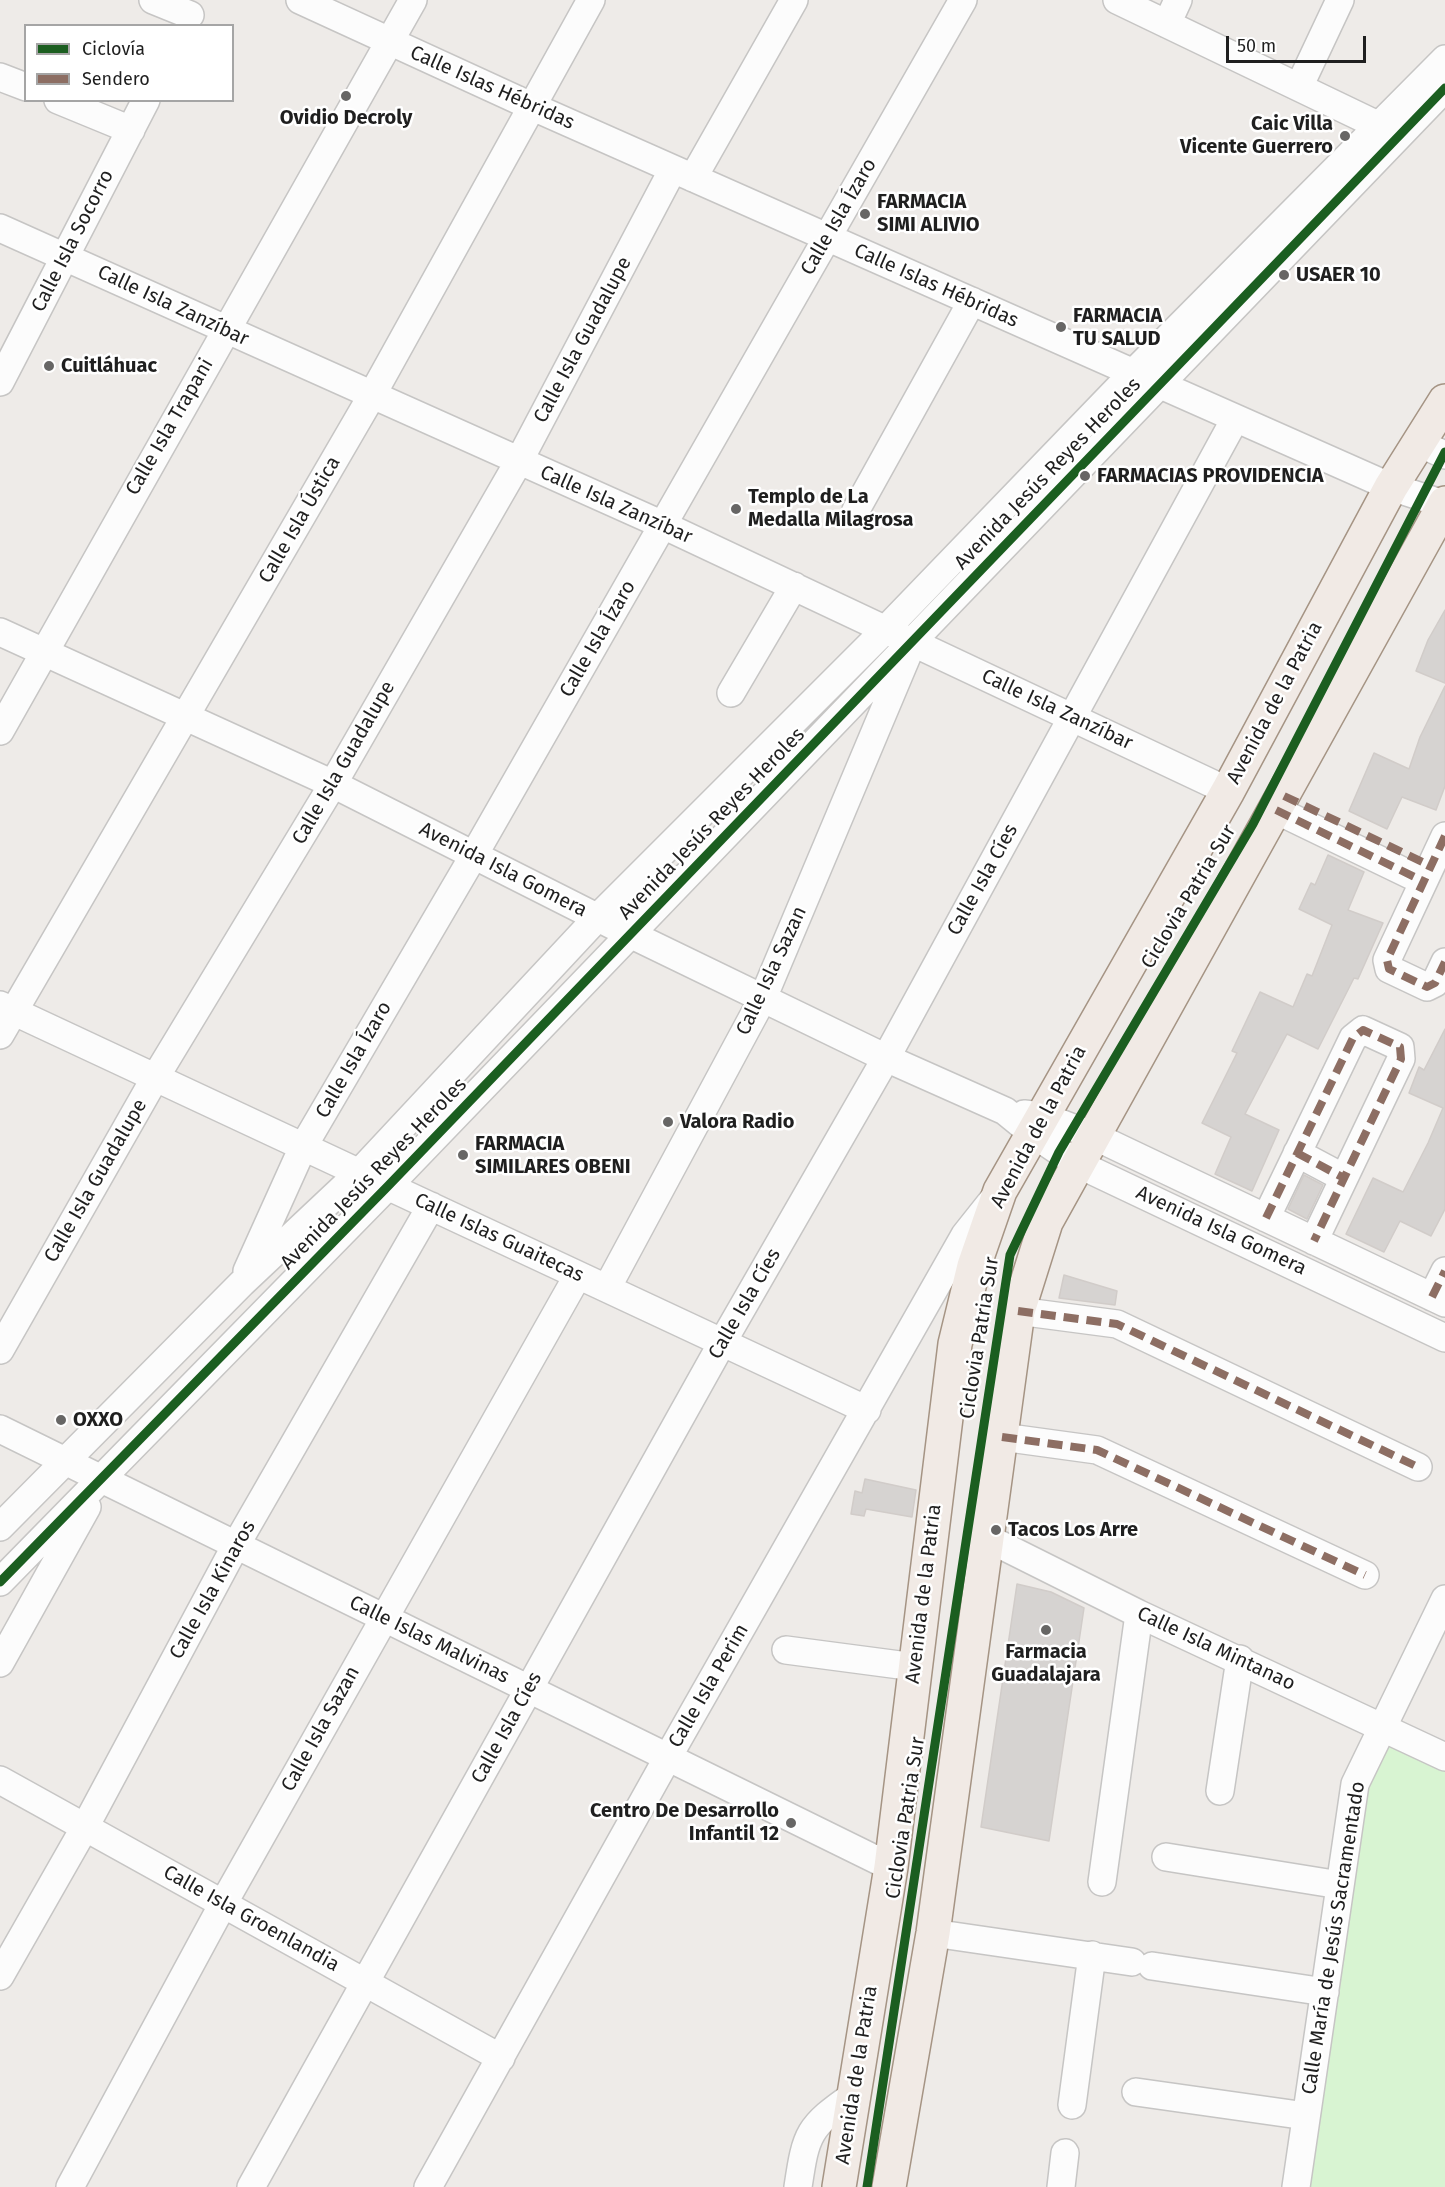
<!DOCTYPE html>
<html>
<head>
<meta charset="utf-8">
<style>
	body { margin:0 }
	#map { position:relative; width:1445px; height:2187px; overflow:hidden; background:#eeebe8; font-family:"Fira Sans",sans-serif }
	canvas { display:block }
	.legend { position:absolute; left:24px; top:24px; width:210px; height:78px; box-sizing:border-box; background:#fff; border:2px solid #a5a5a5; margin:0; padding:8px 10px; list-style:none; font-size:18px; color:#1f1f1f }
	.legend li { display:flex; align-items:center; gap:12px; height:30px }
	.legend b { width:30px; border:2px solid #a5a5a5 }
	.scale { position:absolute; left:1226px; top:36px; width:140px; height:27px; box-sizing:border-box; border:3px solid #1f1f1f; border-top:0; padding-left:8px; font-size:18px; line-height:21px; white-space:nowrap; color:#1f1f1f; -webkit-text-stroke:4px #fff; paint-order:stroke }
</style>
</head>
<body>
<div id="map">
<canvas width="1445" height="2187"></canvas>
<ul class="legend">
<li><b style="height:8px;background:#1b5e20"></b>Ciclovía</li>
<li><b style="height:8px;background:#8d6e63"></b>Sendero</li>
</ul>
<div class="scale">50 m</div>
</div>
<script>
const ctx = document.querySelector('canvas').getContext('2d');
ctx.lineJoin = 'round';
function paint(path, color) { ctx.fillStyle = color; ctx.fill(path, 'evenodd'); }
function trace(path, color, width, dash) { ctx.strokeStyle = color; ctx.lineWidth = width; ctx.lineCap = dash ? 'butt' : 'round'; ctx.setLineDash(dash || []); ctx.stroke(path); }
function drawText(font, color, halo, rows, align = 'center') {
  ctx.font = font + ' "Fira Sans",sans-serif'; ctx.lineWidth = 5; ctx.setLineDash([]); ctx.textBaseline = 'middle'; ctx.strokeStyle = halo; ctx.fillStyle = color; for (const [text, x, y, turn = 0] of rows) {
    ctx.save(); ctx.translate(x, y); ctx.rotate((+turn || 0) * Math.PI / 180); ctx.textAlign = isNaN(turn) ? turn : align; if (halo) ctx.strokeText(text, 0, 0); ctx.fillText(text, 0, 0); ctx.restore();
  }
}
paint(new Path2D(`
	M1386,1739L1445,1767V2187H1306L1363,1786Z`), '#d8f4d2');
const building = new Path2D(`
	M1445,610V683L1416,671L1428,640Z
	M1445,686V786L1436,810L1402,797L1387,829L1349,811L1374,753L1409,769L1420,737Z
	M1328,855L1364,872L1348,910L1383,923L1358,979L1354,978L1318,1049L1287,1034L1245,1114L1279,1130L1252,1191L1215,1174L1231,1137L1202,1123L1237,1053L1232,1051L1260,992L1293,1007L1307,974L1312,976L1332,925L1299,909L1311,883L1315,885Z
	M1445,1029V1209L1431,1236L1400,1221L1384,1252L1346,1234L1373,1178L1403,1192L1428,1143L1443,1108L1409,1093L1419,1067L1424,1070Z
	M1304,1175L1323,1185L1307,1219L1288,1209Z
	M1064,1275L1117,1291L1115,1305L1059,1298Z
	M865,1479L916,1490L912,1517L866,1509L864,1516L851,1514L855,1491L862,1493Z
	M1017,1584L1051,1592L1084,1608L1049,1841L981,1827Z`);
paint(building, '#d6d3d1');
trace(building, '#d1ccc9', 1.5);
const minor = new Path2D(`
	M153,0L190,15
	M300,0L531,106L1391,487L1444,504
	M1117,0L1392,132
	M1167,24L1178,0
	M0,77L26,87
	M1299,87L1340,0
	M58,100L131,130
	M693,178L794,0
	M0,228L663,525L1228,791
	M0,382L146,100
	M1419,443L1445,455
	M856,510L972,301
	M0,632L333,784L630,934L886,1058L1005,1111L1032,1133L1078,1164L1445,1338
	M731,693L794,586
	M0,731L413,0
	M1276,810L1423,881
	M1445,836L1387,960L1389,969L1427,987L1435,983L1445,962
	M0,1005L867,1410
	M0,1035L371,397L591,0
	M1024,1114L1042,1116L1094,1136L1445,1303
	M1297,1153L1344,1178
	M1266,1218L1353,1038L1363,1030L1400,1047L1401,1059L1314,1241
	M247,1271L303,1147L474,855L963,0
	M607,1288L763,998L907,656
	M1432,1297L1445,1271
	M1018,1311L1117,1324L1418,1467
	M0,1350L155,1078L333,784L519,461L673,169
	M0,1429L891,1867
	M1002,1437L1097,1450L1365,1575
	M0,1527L242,1283L359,1173L597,918L886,629L1133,373L1445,59
	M989,1539L1139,1614L1445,1757
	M0,1582L388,1186L1445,88
	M786,1650L915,1667
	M0,1663L87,1507
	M0,1780L501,2058
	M1220,1791L1240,1659
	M1166,1857L1340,1885
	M1102,1882L1139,1614
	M933,1933L1132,1962
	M1152,1966L1325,1992
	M0,1976L85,1827L236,1545L431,1206
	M1136,2092L1306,2116
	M1072,2105L1092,1955
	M70,2187L223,1904L578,1275
	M251,2187L722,1343L886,1058L1235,419
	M428,2187L668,1757L965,1235L992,1201
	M798,2187C806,2133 808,2127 854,2095
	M1061,2187L1065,2153
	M1296,2187L1355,1784L1445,1599`);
const major = new Path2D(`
	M839,2187L891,1867L955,1344L974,1266L1000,1191L1228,791L1391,487L1445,401
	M889,2187L933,1933L1018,1311L1046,1222L1445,503`);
trace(minor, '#c6c5c4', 30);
trace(major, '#a59484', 36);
trace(minor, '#fcfcfc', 27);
trace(major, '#f1eae5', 33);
trace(new Path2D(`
	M1284,796L1431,866
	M1276,810L1423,881
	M1445,836L1387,960L1389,969L1427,987L1435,983L1445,962
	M1297,1153L1344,1178
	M1266,1218L1353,1038L1363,1030L1400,1047L1401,1059L1314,1241
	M1432,1297L1445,1271
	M1018,1311L1117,1324L1418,1467
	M1002,1437L1097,1450L1365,1575`), '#8d6e63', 8, [15, 8]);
trace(new Path2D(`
	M0,1582L388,1186L1445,88
	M867,2187L1010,1255L1059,1152L1253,824L1445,452`), '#1b5e20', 9);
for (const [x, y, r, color] of [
	[346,96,6,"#676665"],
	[1345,136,6,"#676665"],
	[865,214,6,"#676665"],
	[1284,275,6,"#676665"],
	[1061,327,6,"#676665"],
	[49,366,6,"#676665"],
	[1085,476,6,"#676665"],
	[736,509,6,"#676665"],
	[668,1122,6,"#676665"],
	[463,1155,6,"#676665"],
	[61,1420,6,"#676665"],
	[996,1530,6,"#676665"],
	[1046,1630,6,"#676665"],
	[791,1823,6,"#676665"]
]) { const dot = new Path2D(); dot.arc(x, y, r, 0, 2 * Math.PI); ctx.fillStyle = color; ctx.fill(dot); trace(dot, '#fff', 2); }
drawText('20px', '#1f1f1f', '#fff', [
	["Calle Islas Hébridas",492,88,24],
	["Calle Isla Ízaro",839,217,-60],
	["Calle Isla Socorro",73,241,-63],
	["Calle Islas Hébridas",936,286,24],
	["Calle Isla Zanzíbar",173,306,25],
	["Calle Isla Guadalupe",583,340,-62],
	["Calle Isla Trapani",170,427,-60],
	["Avenida Jesús Reyes Heroles",1048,474,-46],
	["Calle Isla Zanzíbar",616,505,24],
	["Calle Isla Ústica",300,520,-60],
	["Calle Isla Ízaro",598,639,-60],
	["Avenida de la Patria",1275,703,-62],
	["Calle Isla Zanzíbar",1057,710,25],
	["Calle Isla Guadalupe",344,763,-60],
	["Avenida Jesús Reyes Heroles",712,824,-46],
	["Avenida Isla Gomera",503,870,27],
	["Calle Isla Cíes",983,880,-61],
	["Ciclovia Patria Sur",1189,897,-59],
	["Calle Isla Sazan",772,971,-65],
	["Calle Isla Ízaro",354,1060,-60],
	["Avenida de la Patria",1039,1127,-62],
	["Avenida Jesús Reyes Heroles",374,1174,-46],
	["Calle Isla Guadalupe",96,1181,-60],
	["Avenida Isla Gomera",1221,1231,25],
	["Calle Islas Guaitecas",499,1238,25],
	["Calle Isla Cíes",745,1304,-60],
	["Ciclovia Patria Sur",980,1338,-81],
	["Calle Isla Kinaros",213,1590,-61],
	["Avenida de la Patria",924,1594,-83],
	["Calle Islas Malvinas",429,1640,26],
	["Calle Isla Mintanao",1216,1649,25],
	["Calle Isla Perim",709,1686,-60],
	["Calle Isla Cíes",507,1728,-61],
	["Calle Isla Sazan",321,1729,-61],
	["Ciclovia Patria Sur",906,1818,-81],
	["Calle Isla Groenlandia",251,1919,29],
	["Calle María de Jesús Sacramentado",1334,1938,-81],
	["Avenida de la Patria",857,2075,-81]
]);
drawText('bold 20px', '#1f1f1f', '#fff', [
	["Ovidio Decroly",346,118,"center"],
	["Caic Villa",1333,124,"right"],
	["Vicente Guerrero",1333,147,"right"],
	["FARMACIA",877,202],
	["SIMI ALIVIO",877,225],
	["USAER 10",1296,275],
	["FARMACIA",1073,316],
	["TU SALUD",1073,339],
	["Cuitláhuac",61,366],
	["FARMACIAS PROVIDENCIA",1097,476],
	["Templo de La",748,497],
	["Medalla Milagrosa",748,520],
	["Valora Radio",680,1122],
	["FARMACIA",475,1144],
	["SIMILARES OBENI",475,1167],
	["OXXO",73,1420],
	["Tacos Los Arre",1008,1530],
	["Farmacia",1046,1652,"center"],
	["Guadalajara",1046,1675,"center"],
	["Centro De Desarrollo",779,1811,"right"],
	["Infantil 12",779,1834,"right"]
], 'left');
</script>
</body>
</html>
